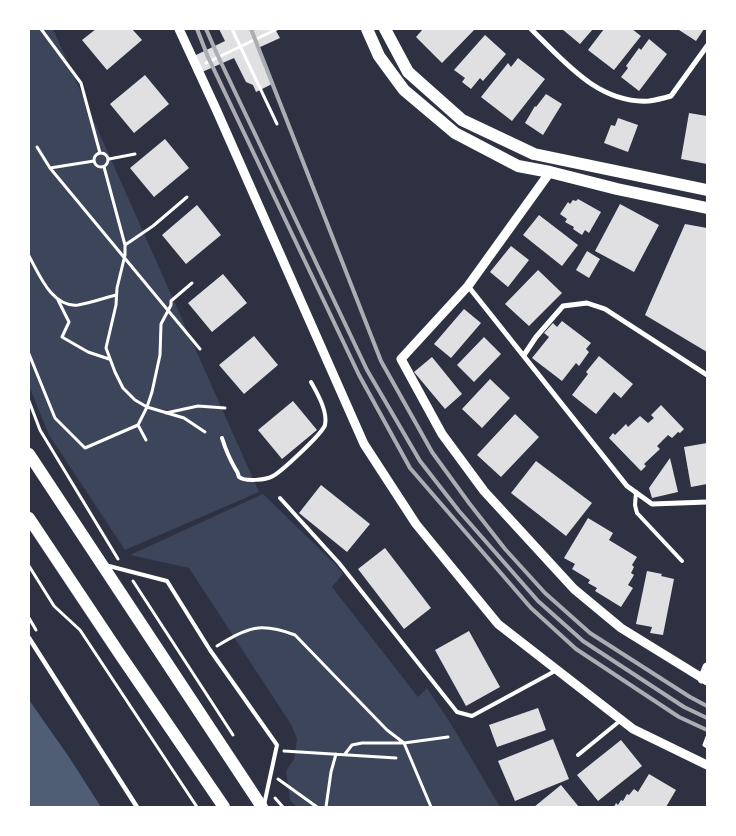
<!DOCTYPE html>
<html>
<head>
<meta charset="utf-8">
<style>
	body { margin:0 }
	#map { position:relative; width:736px; height:836px; overflow:hidden; background:#2d3142; font-family:"PT Sans",sans-serif }
	canvas { display:block }
	.frame { position:absolute; inset:0; border:30px solid #fff; pointer-events:none }
</style>
</head>
<body>
<div id="map">
<canvas width="736" height="836"></canvas>
<div class="frame"></div>
</div>
<script>
const ctx = document.querySelector('canvas').getContext('2d');
ctx.lineJoin = 'round';
function paint(path, color) { ctx.fillStyle = color; ctx.fill(path, 'evenodd'); }
function trace(path, color, width, dash) { ctx.strokeStyle = color; ctx.lineWidth = width; ctx.lineCap = dash ? 'butt' : 'round'; ctx.setLineDash(dash || []); ctx.stroke(path); }
paint(new Path2D(`
	M29,29H53L259,492L125,550L49,435L29,386Z
	M263,494L337,566L343,574L332,587L418,697L427,688L451,724L500,807H297L290,800L286,771L294,759L297,739L292,726L189,568L130,555Z`), '#3c4559');
paint(new Path2D(`
	M29,700L69,757L101,807H29Z`), '#4f5d75');
paint(new Path2D(`
	M96,29H132L142,40L107,70L82,40Z
	M219,29H247L248,30L252,29H275L280,38L258,48L274,83L256,92L253,85L246,82L234,58L202,72L194,56L225,41Z
	M423,29H475L442,63L416,37Z
	M562,29H593L580,44Z
	M604,29H632L641,36L614,70L588,50Z
	M680,29H704L696,41L679,30Z
	M485,35L506,54L483,81L480,78L471,89L462,82L465,78L454,70Z
	M649,39L667,54L639,91L621,77L628,68L626,66L639,48L641,50Z
	M518,58L545,79L512,121L481,97L508,63L511,67Z
	M145,75L169,104L134,133L110,104Z
	M546,94L562,104L543,135L525,123L535,106L536,107Z
	M689,113L707,116V164L681,159Z
	M618,118L638,125L628,152L604,143L611,125L615,126Z
	M165,139L189,168L154,197L130,168Z
	M578,199L601,212L589,233L585,230L582,235L573,229L574,227L565,222L567,219L560,214L568,202L570,204L573,200L576,201Z
	M620,204L659,225L634,272L595,251Z
	M197,205L221,235L186,264L162,235Z
	M539,215L578,245L562,266L523,235Z
	M685,224L707,228V352L645,315Z
	M511,246L529,260L508,287L490,272Z
	M587,251L600,259L589,278L576,270Z
	M538,270L562,293L529,326L505,304Z
	M223,274L247,303L212,332L188,303Z
	M464,309L481,323L451,358L434,344Z
	M562,321L591,343L586,349L589,352L579,366L576,363L562,381L532,358L549,337L544,333L553,323L557,327Z
	M254,336L278,365L244,394L219,365Z
	M484,337L501,354L474,382L457,365Z
	M599,356L633,384L621,398L614,392L596,414L572,395L588,374L586,372Z
	M432,357L462,394L445,409L414,372Z
	M490,379L510,398L482,428L462,409Z
	M293,401L317,430L282,459L258,430Z
	M661,405L684,429L680,433L678,432L672,438L668,435L657,446L660,449L644,464L646,466L641,471L609,438L613,433L615,435L626,424L628,427L640,416L648,423L654,418L651,415Z
	M515,414L539,437L501,477L477,455Z
	M707,443V484L691,487L684,447Z
	M670,458L678,492L652,498L649,488Z
	M536,461L592,503L566,536L511,493Z
	M321,485L370,524L347,552L299,513Z
	M588,518L613,533L609,540L637,557L632,565L634,567L631,573L634,575L628,585L633,588L621,607L595,591L597,588L588,583L590,580L572,569L575,564L564,558Z
	M385,548L431,608L404,629L358,569Z
	M647,571L662,574L661,576L674,579L663,635L650,633L652,627L636,624Z
	M469,631L500,687L466,706L435,650Z
	M538,708L546,730L497,747L489,725Z
	M553,739L569,779L515,801L498,761Z
	M621,740L642,766L598,801L577,775Z
	M649,774L676,790L666,807H614L616,803L618,805L621,800L623,801L627,794L629,795L634,789L638,792Z
	M561,785L579,807H534Z`), '#e0e0e3');
trace(new Path2D(`
	M41,29L81,83L100,153
	M232,29L277,124
	M206,63L277,29
	M37,147L50,168L200,349
	M94 160a7 7 0 1 1 14 0a7 7 0 1 1-14 0Z
	M109,159L135,154
	M104,167L125,245
	M50,168L94,161
	M187,197L153,226L125,245V255L117,288L116,305L106,348L115,372L123,388L135,400L147,407L184,418L205,432
	M29,256C39,274 52,308 78,305C91,303 104,298 116,295
	M58,300L69,322L62,337L88,352L109,359
	M29,354L55,418L85,448L138,425
	M29,401L40,430L118,559
	M166,413L198,406L225,408
	M146,440L138,425L147,407L152,392L160,355L161,324L171,305V301L192,283
	M29,566L54,606L80,630L197,807
	M133,581L233,735
	M29,618L36,630
	M217,646C249,627 260,622 295,635L387,730L404,743L431,807
	M707,737L704,745L707,747
	M284,751L396,758
	M345,754L352,745L362,743H404L448,737
	M278,779L317,807
	M275,798L283,807
	M326,807L331,772L336,754`), '#fff', 3);
trace(new Path2D(`
	M222,438C226,451 229,458 236,470C238,472 238,475 239,477C245,482 267,480 273,476C282,471 322,434 325,425C328,411 317,393 311,382
	M636,492L635,505L637,513L682,561
	M280,498L339,563L457,712L472,716L555,671
	M105,565L167,581L210,650L277,745L264,805
	M578,755L621,720`), '#fff', 4);
trace(new Path2D(`
	M29,638L137,807`), '#fff', 4.5);
trace(new Path2D(`
	M531,29C564,61 598,104 649,101C656,100 664,98 671,96L707,46
	M468,286L627,486L652,504L707,502
	M524,355L536,337L563,306L587,303L605,309L707,375`), '#fff', 5);
trace(new Path2D(`
	M179,29L216,109L364,444L416,524L498,624L633,729L707,765
	M550,172L468,286L401,359L442,434L484,491L574,589L621,628L707,681
	M702,679L707,667`), '#fff', 9);
trace(new Path2D(`
	M367,29L379,56L404,90L455,133L518,166L550,172L617,189L707,208
	M385,29L408,72L462,120L534,154L707,190`), '#fff', 12);
trace(new Path2D(`
	M29,454L262,807
	M29,518L119,653L224,807`), '#fff', 12);
trace(new Path2D(`
	M197,29L208,57L359,375L410,468L531,608L576,649L679,717L707,730
	M206,29L217,54L367,370L420,461L459,511L538,601L583,641L684,707L707,718
	M251,29L381,361L432,452L469,503L505,549L545,593L590,633L690,697L707,706`), '#abadb3', 4);
</script>
</body>
</html>
